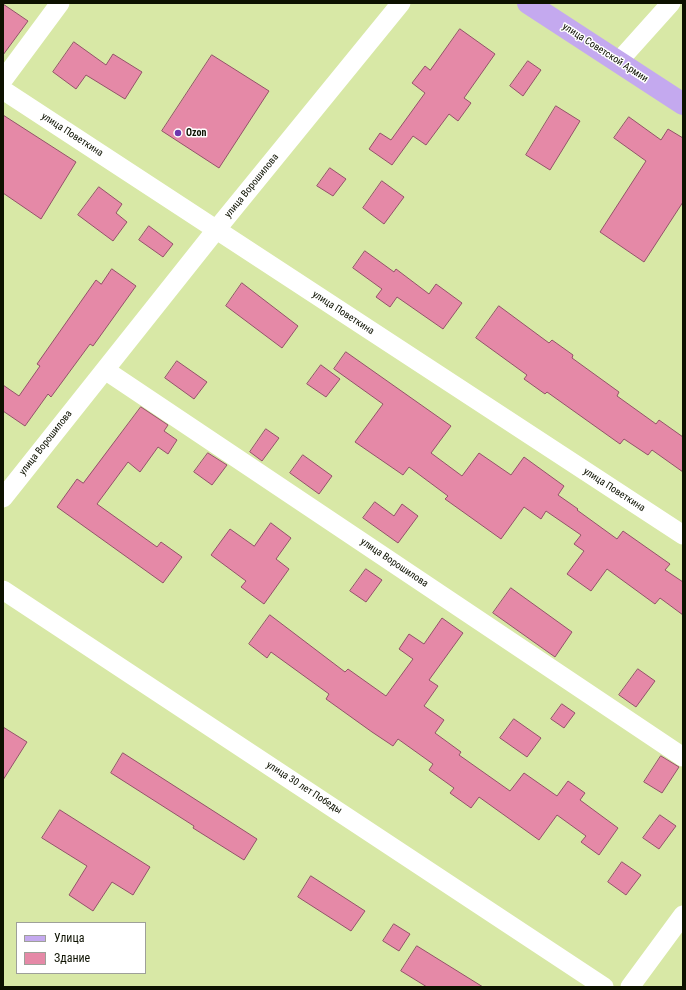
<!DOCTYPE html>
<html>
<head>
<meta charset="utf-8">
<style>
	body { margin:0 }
	#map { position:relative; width:686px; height:990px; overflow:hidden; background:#d8e8a6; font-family:"Roboto Condensed",sans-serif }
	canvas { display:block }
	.frame { position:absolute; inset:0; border:4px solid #0d1100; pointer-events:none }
	.legend { position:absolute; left:16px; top:922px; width:130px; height:52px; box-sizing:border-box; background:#fff; border:1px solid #9ea099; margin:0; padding:5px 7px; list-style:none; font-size:12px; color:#0d1100 }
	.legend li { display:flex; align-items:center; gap:8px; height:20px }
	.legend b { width:20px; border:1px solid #9ea099 }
</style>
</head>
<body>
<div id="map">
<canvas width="686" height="990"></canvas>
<div class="frame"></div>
<ul class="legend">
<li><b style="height:5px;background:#c4a9ef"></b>Улица</li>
<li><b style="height:11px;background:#e589a7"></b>Здание</li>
</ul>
</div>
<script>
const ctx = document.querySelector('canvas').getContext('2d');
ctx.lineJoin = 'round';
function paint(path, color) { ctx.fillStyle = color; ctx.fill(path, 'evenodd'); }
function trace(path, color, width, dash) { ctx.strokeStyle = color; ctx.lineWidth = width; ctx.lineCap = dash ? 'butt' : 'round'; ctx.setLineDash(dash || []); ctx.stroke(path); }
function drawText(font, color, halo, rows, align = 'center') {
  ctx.font = font + ' "Roboto Condensed",sans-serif'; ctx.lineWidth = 3; ctx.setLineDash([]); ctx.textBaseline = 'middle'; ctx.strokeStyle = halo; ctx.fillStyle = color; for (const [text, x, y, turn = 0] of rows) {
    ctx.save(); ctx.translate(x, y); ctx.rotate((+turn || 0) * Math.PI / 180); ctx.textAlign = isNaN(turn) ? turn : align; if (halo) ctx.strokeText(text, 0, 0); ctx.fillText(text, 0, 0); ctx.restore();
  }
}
const building = new Path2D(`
	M3,4L28,21L3,55Z
	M460,29L495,54L464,98L471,103L458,121L449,114L426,145L413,136L392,165L369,149L380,133L391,140L425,93L412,83L425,66L430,70Z
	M74,42L106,65L113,54L142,72L125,99L86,75L76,89L53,72Z
	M212,55L269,91L219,168L162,131Z
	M528,61L541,70L523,96L510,86Z
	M556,106L580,121L550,170L526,155Z
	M3,115L76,162L41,219L3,193Z
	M629,117L661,140L668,129L683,138V202L644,262L600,232L646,161L614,138Z
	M330,168L346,179L333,196L317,186Z
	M382,181L404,197L384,224L363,208Z
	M99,187L122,204L116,213L127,222L113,241L78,215Z
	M149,226L173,244L163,257L139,240Z
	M365,251L394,272L396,269L429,294L436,284L462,303L443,329L397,297L390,307L376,297L382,289L353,268Z
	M112,269L136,286L93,346L90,344L51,397L48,394L25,426L3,411V385L19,396L40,366L37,364L96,280L101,284Z
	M242,283L298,326L282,348L226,306Z
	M499,306L549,343L552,340L573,355L572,358L619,392L617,396L656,424L659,420L683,437V472L652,450L648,455L624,439L620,444L547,392L545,394L524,379L527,375L476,338Z
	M346,352L451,426L431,453L462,476L479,453L511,475L524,457L564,486L558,495L578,509L577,510L617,539L623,531L670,564L665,570L683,582V615L660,598L655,604L607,569L591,591L567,574L584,551L574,544L581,535L546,511L541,519L524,507L501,539L445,499L448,496L409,467L403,475L355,442L383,404L334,369Z
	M177,361L207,382L194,399L165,378Z
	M321,365L340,379L326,397L307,384Z
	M141,407L168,425L164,431L177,440L168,454L158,447L140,472L128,462L97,504L157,547L161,542L182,557L163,583L57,507L77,479L83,483Z
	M266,429L279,438L262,461L250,452Z
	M208,453L227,465L212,485L194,472Z
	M303,455L332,476L319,494L290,473Z
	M375,502L394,516L402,504L418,516L398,543L363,518Z
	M271,523L291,538L276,559L289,569L264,604L241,587L246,581L211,555L230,529L254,546Z
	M366,569L382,580L366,602L350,591Z
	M511,588L572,632L555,657L493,613Z
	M270,615L345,672L348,669L386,696L413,659L399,649L409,634L424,644L442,618L463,633L429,680L438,686L424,706L444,720L435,733L461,752L459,755L510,791L524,773L557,796L568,781L585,793L580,800L618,828L599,855L581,842L586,836L557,815L539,840L479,797L471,808L450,793L454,788L429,770L433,764L398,739L393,746L372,732L326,699L329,694L271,652L267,658L249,644Z
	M638,669L655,681L636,707L619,695Z
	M562,704L575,713L564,728L551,719Z
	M514,719L541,738L527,757L500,738Z
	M3,727L27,742L3,780Z
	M123,753L257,839L244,860L193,828L194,826L111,773Z
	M661,756L679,767L662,793L644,782Z
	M60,810L150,867L133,895L112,882L93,911L69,895L87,866L42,838Z
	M660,815L676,826L659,849L643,838Z
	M622,862L641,875L626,895L608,882Z
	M311,876L365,911L351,931L298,897Z
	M394,924L410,934L399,951L383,941Z
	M417,946L483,987H427L401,971Z`);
paint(building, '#e589a7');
trace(building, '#925368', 1);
trace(new Path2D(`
	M618,62L671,3
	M3,80L60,3
	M3,90L683,535
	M105,370L683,757
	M3,498L216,230L401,3
	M3,590L604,987
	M630,987L683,915`), '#fff', 19);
trace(new Path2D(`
	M528,3L683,104`), '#c4a9ef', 22);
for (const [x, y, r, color] of [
	[178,133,4,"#6b38af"]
]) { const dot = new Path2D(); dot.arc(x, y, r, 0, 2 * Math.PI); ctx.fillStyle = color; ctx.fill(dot); trace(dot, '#fff', 1.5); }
drawText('10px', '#0d1100', '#fff', [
	["улица Советской Армии",605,53,33],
	["улица Поветкина",72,135,33],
	["улица Ворошилова",252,186,-51],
	["улица Поветкина",343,313,33],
	["улица Ворошилова",46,443,-52],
	["улица Поветкина",614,490,33],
	["улица Ворошилова",394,563,34],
	["улица 30 лет Победы",304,788,33]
]);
drawText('bold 10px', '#0d1100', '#fff', [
	["Ozon",186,133]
], 'left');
</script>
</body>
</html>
